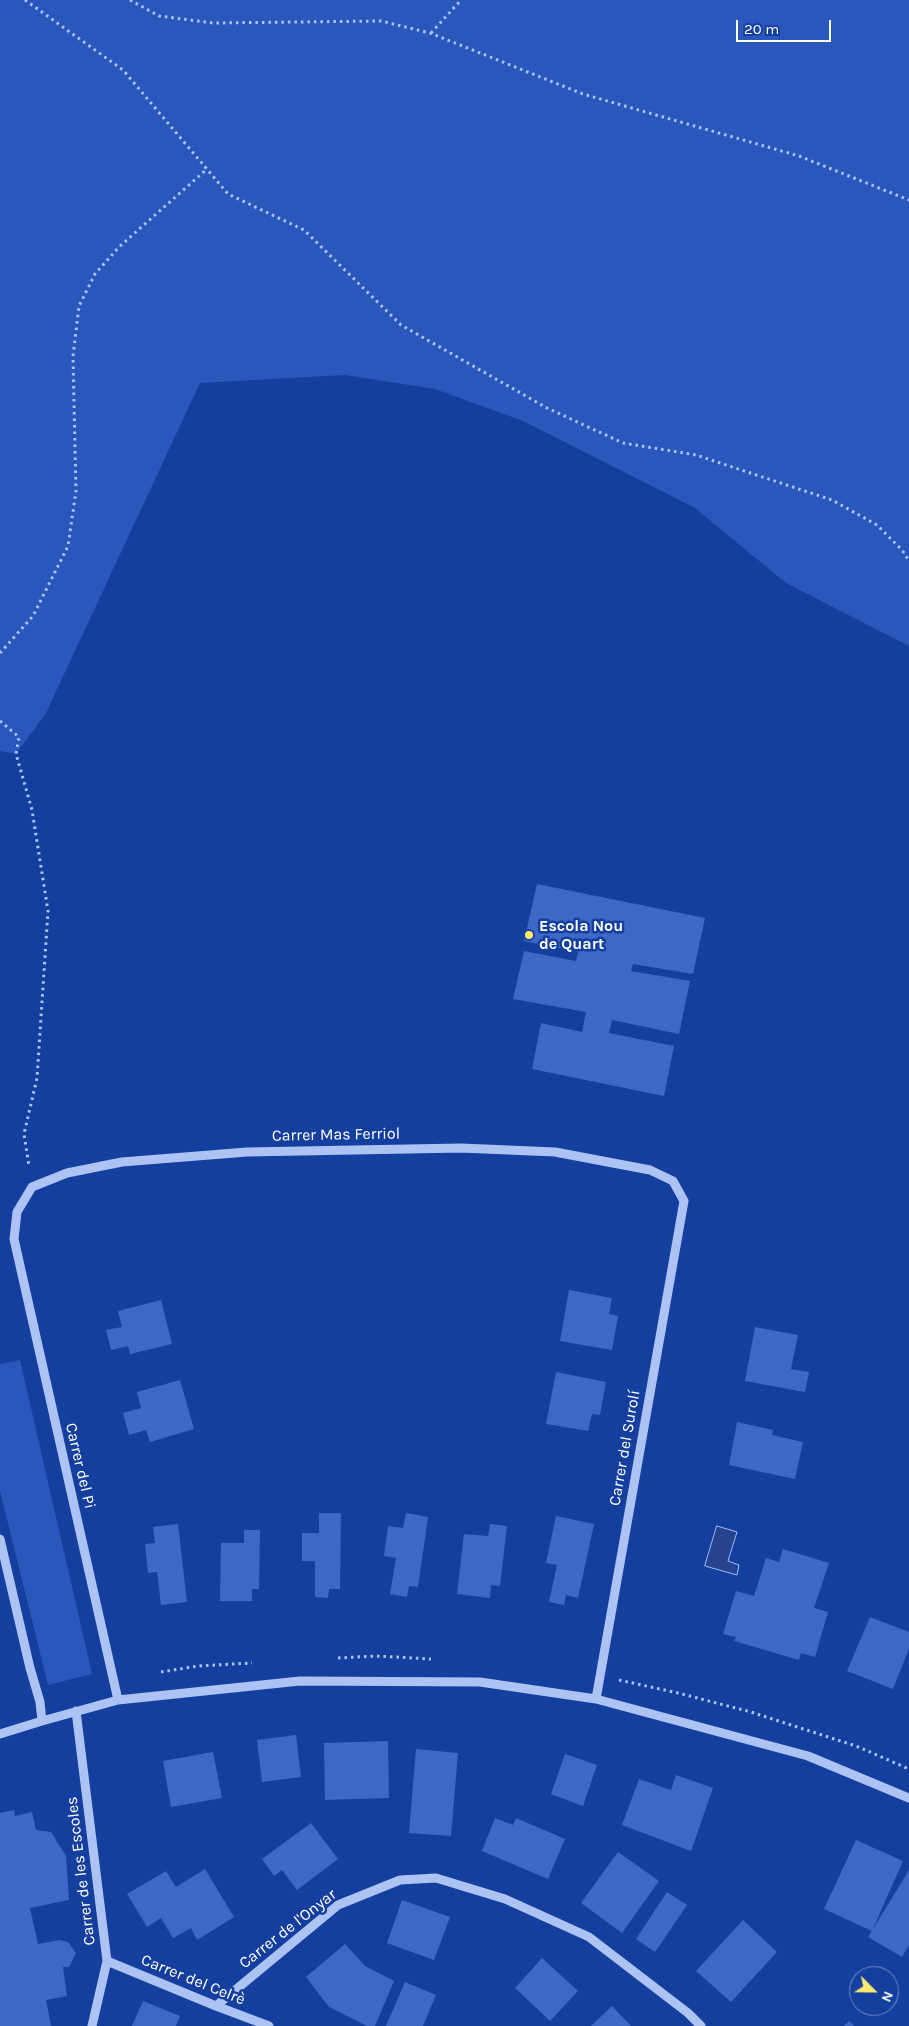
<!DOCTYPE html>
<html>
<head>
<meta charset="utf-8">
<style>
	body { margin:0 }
	#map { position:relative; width:909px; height:2026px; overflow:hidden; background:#153f9e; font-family:Karla,sans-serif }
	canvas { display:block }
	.north { position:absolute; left:849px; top:1966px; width:50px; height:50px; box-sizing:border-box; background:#153f9e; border:1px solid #738cc5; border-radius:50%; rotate:113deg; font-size:14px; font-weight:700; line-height:20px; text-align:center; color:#fff }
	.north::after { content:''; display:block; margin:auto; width:18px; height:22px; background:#ffe96f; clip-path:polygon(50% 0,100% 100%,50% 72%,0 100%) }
	.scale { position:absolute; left:736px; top:20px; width:95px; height:22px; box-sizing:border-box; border:2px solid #fff; border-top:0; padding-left:6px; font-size:15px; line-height:18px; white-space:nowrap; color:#fff; -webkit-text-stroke:4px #153f9e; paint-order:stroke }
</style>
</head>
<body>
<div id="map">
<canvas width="909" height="2026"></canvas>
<div class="north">N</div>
<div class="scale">20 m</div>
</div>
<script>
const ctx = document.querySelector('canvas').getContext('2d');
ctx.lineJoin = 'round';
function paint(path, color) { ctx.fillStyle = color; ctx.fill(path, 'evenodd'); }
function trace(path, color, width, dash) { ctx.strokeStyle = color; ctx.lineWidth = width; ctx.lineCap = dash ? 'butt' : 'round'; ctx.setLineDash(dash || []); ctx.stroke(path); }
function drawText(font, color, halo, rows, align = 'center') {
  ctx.font = font + ' Karla,sans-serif'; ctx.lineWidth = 5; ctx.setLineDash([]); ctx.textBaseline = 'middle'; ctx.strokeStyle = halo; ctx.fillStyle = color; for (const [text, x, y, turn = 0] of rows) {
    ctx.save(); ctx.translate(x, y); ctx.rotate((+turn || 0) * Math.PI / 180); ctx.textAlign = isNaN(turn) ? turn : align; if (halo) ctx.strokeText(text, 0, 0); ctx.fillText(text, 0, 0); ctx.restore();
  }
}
paint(new Path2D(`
	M0,0H909V646L786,583L695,508L523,421L435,389L345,375L200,383L46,713L16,754L0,751Z
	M20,1360L92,1674L48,1685L0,1491V1364Z`), '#2957bc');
const water = new Path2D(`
	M717,1526L737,1532L728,1561L739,1565L737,1575L705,1566Z`);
paint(water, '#26448d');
trace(water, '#a0bcf6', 1);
paint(new Path2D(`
	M537,884L705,918L693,974L633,964L631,971L690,981L679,1034L612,1020L609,1033L674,1046L664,1096L532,1069L541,1023L582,1032L586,1012L513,999L524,951L576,961L578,952L524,941Z
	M569,1290L612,1298L609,1314L618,1316L612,1350L560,1341Z
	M161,1300L172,1344L130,1354L128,1346L111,1350L106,1330L122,1327L118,1311Z
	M755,1327L798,1335L791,1369L809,1372L805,1392L745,1381Z
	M556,1372L606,1382L600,1415L592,1414L588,1431L546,1424Z
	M180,1380L194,1429L150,1442L146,1430L129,1435L123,1413L141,1408L137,1392Z
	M737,1422L773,1430L772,1435L803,1442L795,1479L729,1465Z
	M319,1513H341L340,1589H329L328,1598L315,1597V1561H302V1533H319Z
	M406,1513L428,1517L418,1587L409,1586L407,1597L390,1594L396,1558L384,1556L388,1526L403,1528Z
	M556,1516L594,1524L578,1598L566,1595L564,1605L549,1602L557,1565L546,1563Z
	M178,1524L187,1602L161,1605L157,1572L148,1573L145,1544L155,1543L153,1527Z
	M490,1524L507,1526L500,1586L491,1585L490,1598L457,1594L464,1534L488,1536Z
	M244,1530H260L259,1589H252V1601H220L221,1543H244Z
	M783,1549L829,1563L814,1608L828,1612L815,1657L801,1653L799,1660L734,1641L736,1637L723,1634L736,1591L754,1596L766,1558L779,1562Z
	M870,1617L909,1632V1649L893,1689L847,1671Z
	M296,1735L301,1777L262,1782L257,1740Z
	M388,1741L389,1798L325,1800L324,1743Z
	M416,1749L458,1753L451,1836L409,1833Z
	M213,1752L222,1798L171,1807L163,1761Z
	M565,1754L597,1765L583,1806L551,1794Z
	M676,1775L713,1788L691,1851L622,1825L639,1779L671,1790Z
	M14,1810L15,1816L32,1812L36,1830L51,1832L66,1856L69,1900L30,1908L38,1944L59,1940L68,1942L76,1953L69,1967H63L67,1996L46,2000L51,2026H0V1813Z
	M495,1818L513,1825L516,1818L565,1839L548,1879L482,1851Z
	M311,1823L338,1859L297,1890L282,1870L274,1876L262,1859Z
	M856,1840L903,1861L872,1931L824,1909Z
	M618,1852L659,1881L622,1933L581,1903Z
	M205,1869L234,1917L197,1940L191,1928L173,1938L161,1918L147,1927L127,1894L166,1871L176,1887Z
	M909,1870V1945L902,1957L868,1937Z
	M667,1892L687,1905L655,1952L636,1939Z
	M402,1900L450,1917L434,1960L387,1943Z
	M743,1920L777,1952L731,2002L696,1971Z
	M345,1944L365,1966L394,1981L375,2026H367L329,2007L306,1977Z
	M542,1958L578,1991L550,2021L515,1988Z
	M405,1982L436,1995L423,2026H386Z
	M143,2001L180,2016L176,2026H132Z
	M612,2006L631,2026H591Z
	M849,2021L854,2026H844Z`), '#3e68c5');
trace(new Path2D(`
	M25,0L123,70L228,194L304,230L401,325L547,408L623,443L696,455L832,500L877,525L902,550L909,561
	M130,0L159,16L213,23L381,21L430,33L583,94L799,156L909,200
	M431,33L461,0
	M0,653L33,616L68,546L76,491L73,356L79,306L95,274L119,247L207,169
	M0,721L19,737L16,754L32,810L48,911L37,1078L24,1134L29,1166
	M338,1658L376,1656L431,1659
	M161,1672L198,1666L252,1663
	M619,1680L678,1693L751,1712L856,1746L909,1769`), '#adc3f3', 3, [2.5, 4]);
trace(new Path2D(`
	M0,1539L30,1668L40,1702L42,1721
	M118,1700L14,1239L17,1212L32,1187L67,1173L122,1162L247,1152L461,1148L555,1152L650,1170L673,1181L684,1201L596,1699
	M76,1711L107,1961L92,2026
	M0,1734L42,1721L118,1700L300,1681L480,1682L596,1699L808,1756L909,1798
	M107,1961L216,2006L269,2026
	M216,2006L338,1905L400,1880L436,1878L505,1899L589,1937L688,2013L701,2026`), '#adc3f3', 9);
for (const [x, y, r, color] of [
	[529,935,5,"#ffe96f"]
]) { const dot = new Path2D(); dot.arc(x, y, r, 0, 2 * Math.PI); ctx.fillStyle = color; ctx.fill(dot); trace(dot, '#153f9e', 2); }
drawText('bold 16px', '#fff', '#153f9e', [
	["Escola Nou",539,926],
	["de Quart",539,944]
], 'left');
drawText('16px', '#fff', '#153f9e', [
	["Carrer Mas Ferriol",336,1135,-1],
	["Carrer del Surolí",625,1448,-80],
	["Carrer del Pi",80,1466,77],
	["Carrer de les Escoles",81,1871,-97],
	["Carrer de l'Onyar",288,1929,-38],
	["Carrer del Celrè",193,1980,22]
]);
</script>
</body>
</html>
